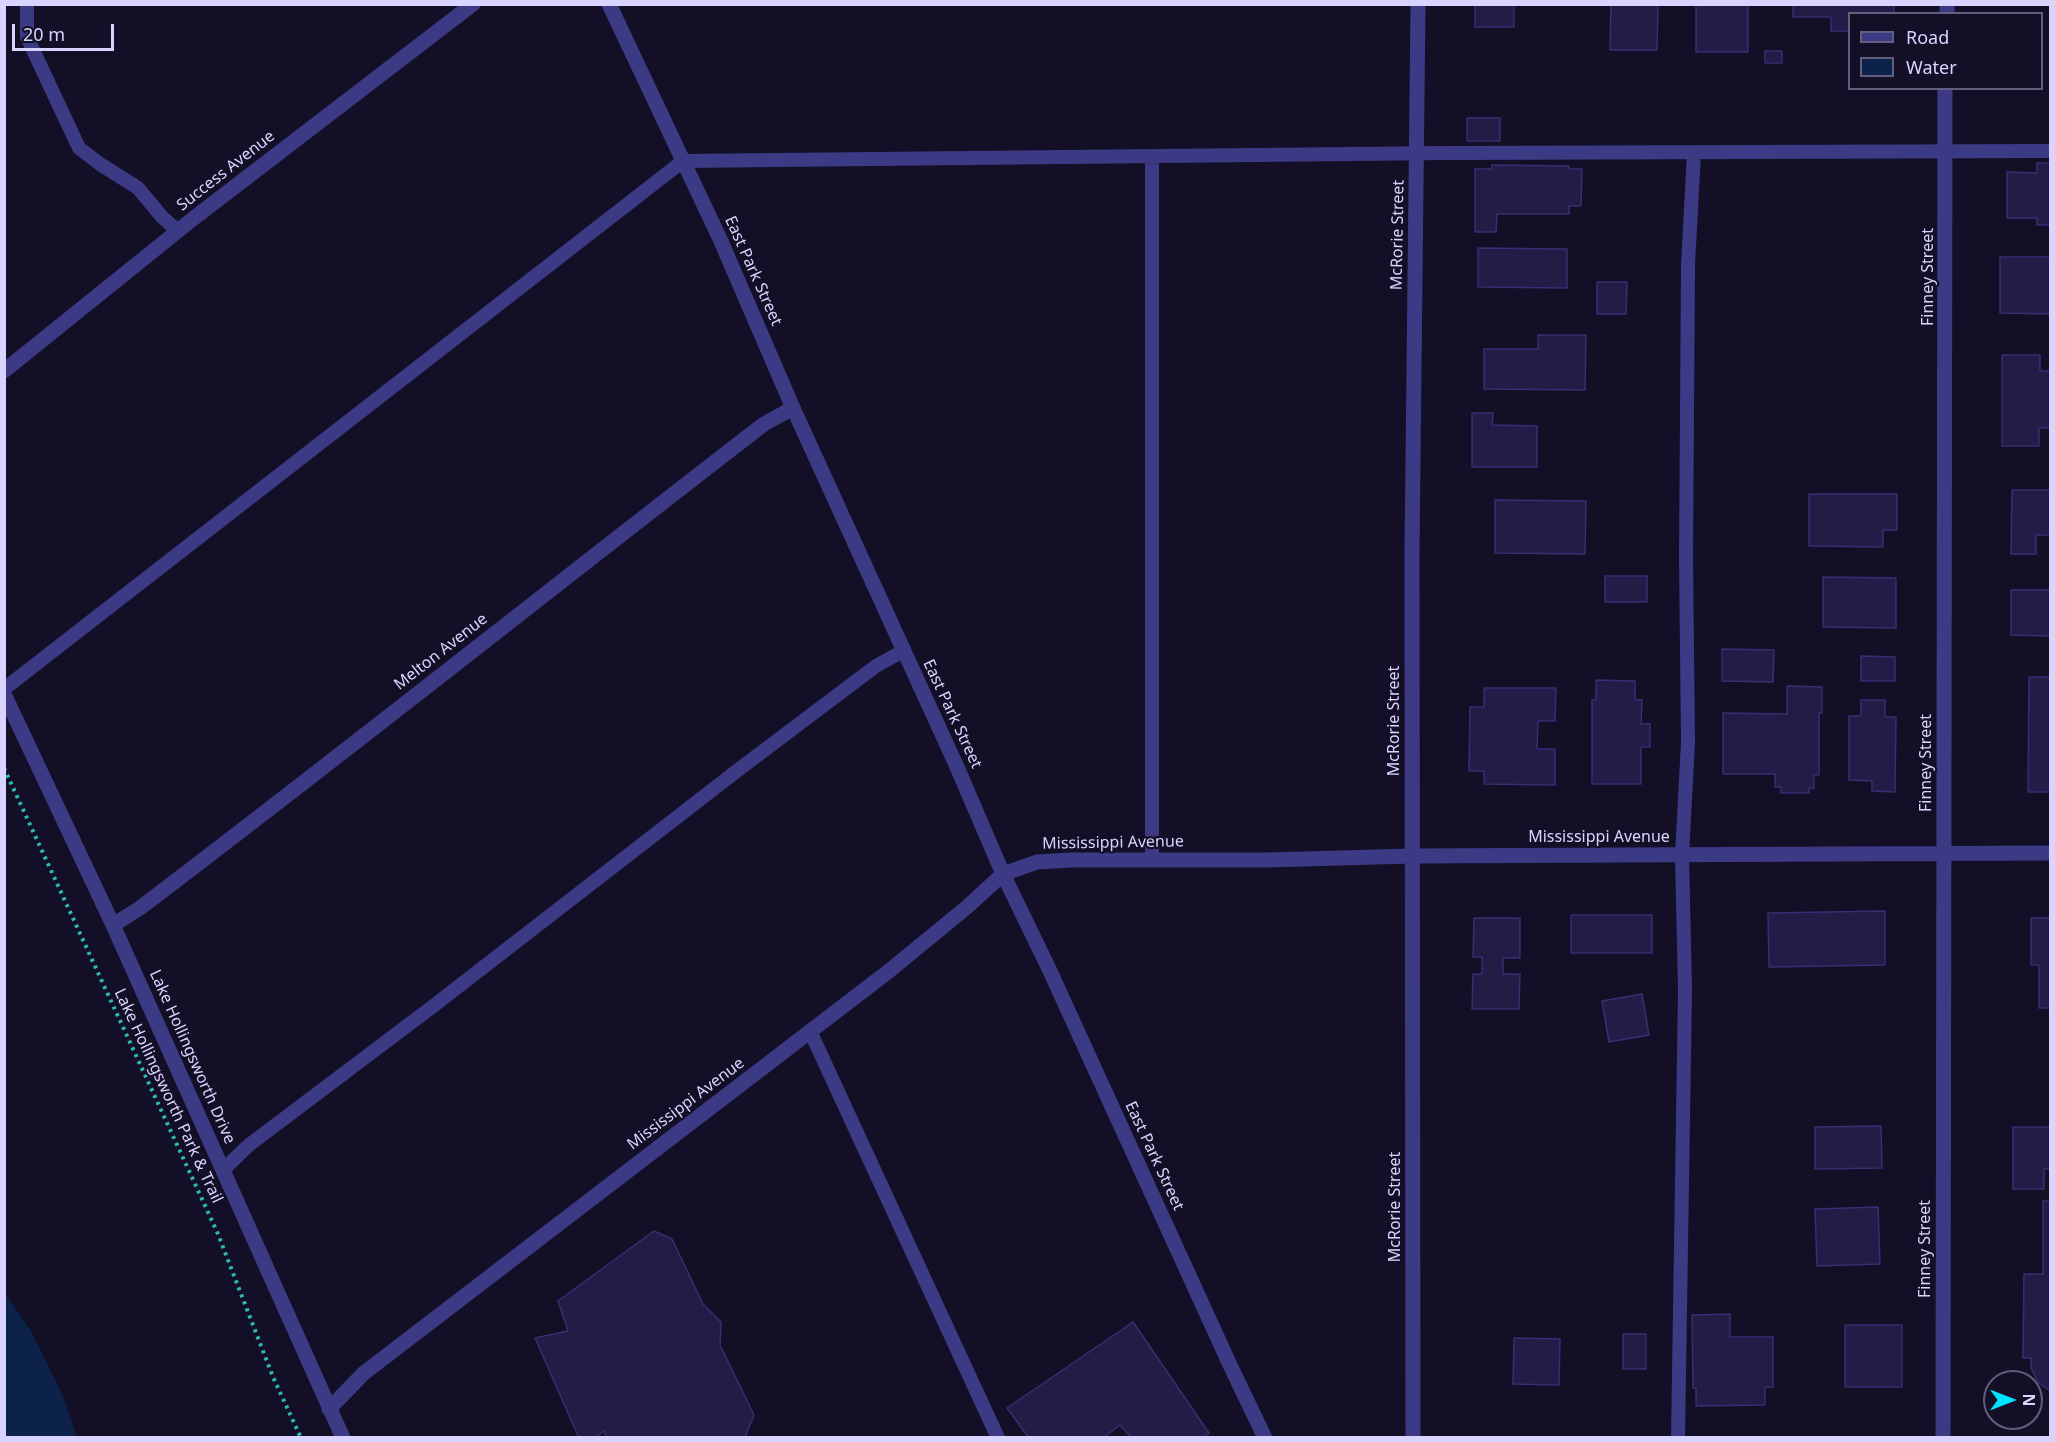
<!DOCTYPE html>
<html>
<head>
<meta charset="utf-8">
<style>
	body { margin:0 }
	#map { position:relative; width:2055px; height:1442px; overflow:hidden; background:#130f26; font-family:"Noto Sans",sans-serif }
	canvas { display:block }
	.frame { position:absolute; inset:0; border:6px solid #d9d4ff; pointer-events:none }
	.legend { position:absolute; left:1848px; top:12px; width:195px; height:78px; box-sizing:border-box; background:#130f26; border:2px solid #625e7d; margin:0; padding:8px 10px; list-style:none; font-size:18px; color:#d9d4ff }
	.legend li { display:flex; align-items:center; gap:12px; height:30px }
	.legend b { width:30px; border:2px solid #625e7d }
	.north { position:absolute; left:1983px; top:1370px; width:60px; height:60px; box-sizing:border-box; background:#130f26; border:2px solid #625e7d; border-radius:50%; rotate:90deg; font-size:16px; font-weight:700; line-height:24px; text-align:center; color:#d9d4ff }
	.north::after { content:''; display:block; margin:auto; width:21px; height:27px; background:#00e5ff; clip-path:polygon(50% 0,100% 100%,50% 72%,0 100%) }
	.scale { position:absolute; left:12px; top:24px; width:102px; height:27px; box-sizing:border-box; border:3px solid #d9d4ff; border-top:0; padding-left:8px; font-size:18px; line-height:21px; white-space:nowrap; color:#d9d4ff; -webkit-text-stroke:4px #130f26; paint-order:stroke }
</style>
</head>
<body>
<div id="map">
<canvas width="2055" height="1442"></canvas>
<div class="frame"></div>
<ul class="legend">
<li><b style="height:8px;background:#3d3a85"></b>Road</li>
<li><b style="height:16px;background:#0c2248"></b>Water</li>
</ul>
<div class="north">N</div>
<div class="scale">20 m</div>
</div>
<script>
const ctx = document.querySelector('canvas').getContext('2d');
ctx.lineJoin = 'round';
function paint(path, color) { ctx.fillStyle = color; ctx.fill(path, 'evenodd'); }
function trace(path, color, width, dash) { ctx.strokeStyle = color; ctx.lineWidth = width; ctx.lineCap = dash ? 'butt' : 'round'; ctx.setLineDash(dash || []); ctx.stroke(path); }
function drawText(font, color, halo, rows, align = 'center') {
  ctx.font = font + ' "Noto Sans",sans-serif'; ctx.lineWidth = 4.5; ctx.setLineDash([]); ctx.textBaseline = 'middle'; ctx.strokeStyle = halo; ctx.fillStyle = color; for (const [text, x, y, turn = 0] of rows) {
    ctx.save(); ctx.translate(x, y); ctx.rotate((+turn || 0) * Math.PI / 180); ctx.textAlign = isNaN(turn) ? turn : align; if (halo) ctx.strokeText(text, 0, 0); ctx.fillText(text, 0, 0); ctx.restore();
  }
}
paint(new Path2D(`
	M4,1292L31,1331L62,1394L77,1437H5Z`), '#0c2248');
const building = new Path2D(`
	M1475,4H1514V27H1475Z
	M1611,4H1658L1657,50H1610Z
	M1696,4H1748V52H1696Z
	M1793,4H1894V14H1850L1849,31H1831V17H1793Z
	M1765,51H1782V63H1765Z
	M1467,118H1500V141H1467Z
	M2037,163H2050V225H2037V218H2007V172L2037,173Z
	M1492,165L1569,166V169H1582L1581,206H1569V214H1497L1496,232H1475V169H1492Z
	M1478,248L1567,249V288L1478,287Z
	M2000,257H2050V314L2000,313Z
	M1597,282H1627L1626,314H1597Z
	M1538,335H1586L1585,390L1484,389V349H1538Z
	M2002,355H2040V371H2050V428H2039V446H2002Z
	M1472,413H1493L1492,425L1537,426V467H1472Z
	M2012,490H2050V535H2036V554H2011Z
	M1809,494H1897V530H1883V547L1809,546Z
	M1495,500L1586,501L1585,554L1495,553Z
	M1605,576H1647V602H1605Z
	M1823,577L1896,578V628L1823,627Z
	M2011,590H2050V636L2011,635Z
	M1722,649L1774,650L1773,682L1722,681Z
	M1861,656L1895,657V681H1861Z
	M2029,677H2050V792H2028Z
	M1596,680L1635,681V700H1642L1641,724H1650V747H1641V784H1592V700H1596Z
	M1787,686L1822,687V713H1819V775H1814V788H1809V793H1781V787H1775V774H1723V713L1787,714Z
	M1484,688H1556L1555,721H1538L1537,749H1555V785L1484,784V771H1469L1470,707H1484Z
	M1861,700H1885V717H1896L1895,792L1872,791V781L1849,780V716H1861Z
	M1885,911V965L1769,967L1768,913Z
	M1571,915H1652V953H1571Z
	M1474,918H1520V958H1503V974H1520L1519,1009H1472L1473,974H1482V957H1473Z
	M2031,918H2050V1008H2039V965H2031Z
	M1642,994L1649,1035L1609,1042L1602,1001Z
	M1881,1126L1882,1168L1815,1169V1127Z
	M2013,1127H2050V1169H2044V1189H2013Z
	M2043,1201H2050V1391L2038,1382L2031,1368V1358H2023L2024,1274H2043Z
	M1878,1207L1880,1264L1817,1266L1815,1209Z
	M654,1231L672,1239L703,1304L721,1322L720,1345L754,1415L745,1437L607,1438L604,1431L595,1438H579L535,1338L568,1331L558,1301Z
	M1730,1314V1337H1773V1387H1765V1405L1696,1406V1388H1693L1692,1315Z
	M1133,1322L1209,1433L1203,1438H1132L1120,1425L1103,1438H1029L1007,1408Z
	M1845,1325H1902V1387H1845Z
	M1623,1334H1646V1369H1623Z
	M1514,1338L1560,1339L1559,1385L1513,1384Z`);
paint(building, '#241b47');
trace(building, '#3b2d73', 1.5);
trace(new Path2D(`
	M4,768L218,1234L273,1377L301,1438`), '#2fb8b0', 4, [3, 4.5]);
trace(new Path2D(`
	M27,4V37L79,148L100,164L138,188L162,217L178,231
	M1152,156V860
	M4,689L683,161L1447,153L2050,151
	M810,1031L998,1438
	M223,1170L249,1145L432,1007L738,770L876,666L903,651
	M1678,1438L1685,990L1682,855L1688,742L1686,558L1688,265L1694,153`), '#3d3a85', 14);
trace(new Path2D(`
	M609,4L720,239L793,408L957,767L1003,874L1050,971L1230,1365L1265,1438
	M1947,14V4
	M4,371L194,218L473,4
	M113,925L140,908C350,749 555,585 764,424L793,408
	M329,1409L364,1373L889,971L967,907L1003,874L1037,862L1072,860H1267L1412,856L2050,853
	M1413,1438L1412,553L1418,4
	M1943,1438L1945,88`), '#3d3a85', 15);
trace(new Path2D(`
	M4,694L113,925L343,1438`), '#3d3a85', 15);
drawText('16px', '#d9d4ff', '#130f26', [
	["Success Avenue",226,171,-38],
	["McRorie Street",1398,235,-89],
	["East Park Street",753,271,66],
	["Finney Street",1928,277,-90],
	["Melton Avenue",441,652,-38],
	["East Park Street",952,714,65],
	["McRorie Street",1394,721,-90],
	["Finney Street",1926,763,-90],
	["Mississippi Avenue",1599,837],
	["Mississippi Avenue",1113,843,-1],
	["Lake Hollingsworth Drive",192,1057,66],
	["Lake Hollingsworth Park & Trail",168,1096,65],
	["Mississippi Avenue",686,1104,-37],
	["East Park Street",1154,1156,65],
	["McRorie Street",1395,1207,-90],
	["Finney Street",1925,1249,-90]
]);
</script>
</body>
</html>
